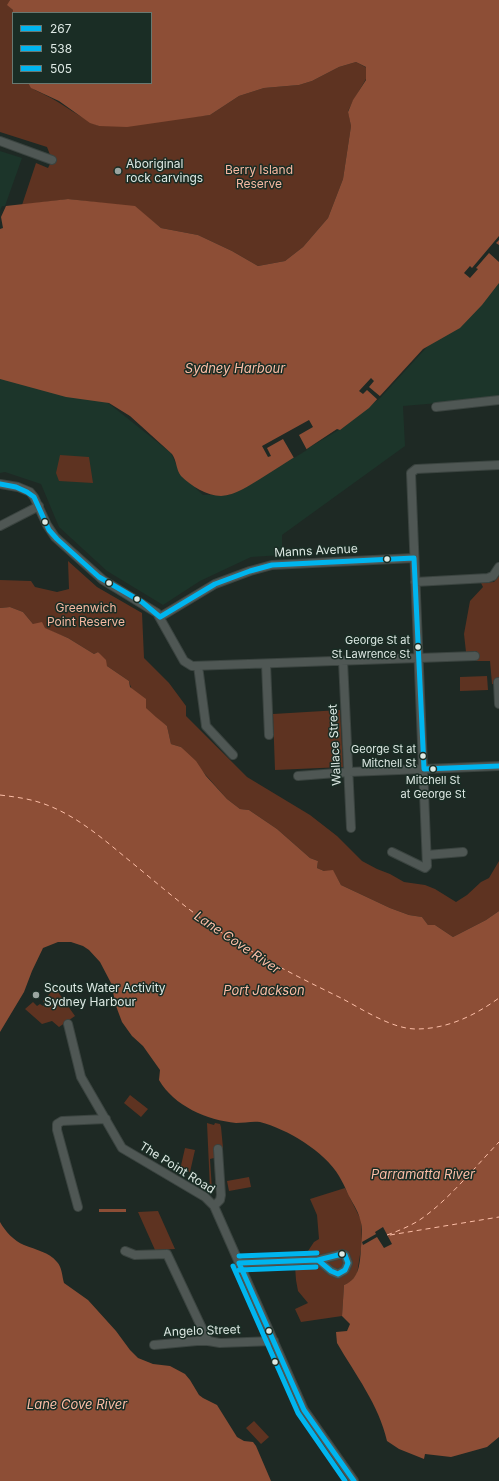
<!DOCTYPE html>
<html>
<head>
<meta charset="utf-8">
<style>
	body { margin:0 }
	#map { position:relative; width:499px; height:1481px; overflow:hidden; background:#1e2924; font-family:Inter,sans-serif }
	canvas { display:block }
	.legend { position:absolute; left:12px; top:12px; width:140px; height:72px; box-sizing:border-box; background:#1a2d25; border:1px solid #687871; margin:0; padding:5px 7px; list-style:none; font-size:12px; color:#dde8e3 }
	.legend li { display:flex; align-items:center; gap:8px; height:20px }
	.legend b { width:20px; border:1px solid #687871 }
</style>
</head>
<body>
<div id="map">
<canvas width="499" height="1481"></canvas>
<ul class="legend">
<li><b style="height:5px;background:#00b5ef"></b>267</li>
<li><b style="height:5px;background:#00b5ef"></b>538</li>
<li><b style="height:5px;background:#00b5ef"></b>505</li>
</ul>
</div>
<script>
const ctx = document.querySelector('canvas').getContext('2d');
ctx.lineJoin = 'round';
function paint(path, color) { ctx.fillStyle = color; ctx.fill(path, 'evenodd'); }
function trace(path, color, width, dash) { ctx.strokeStyle = color; ctx.lineWidth = width; ctx.lineCap = dash ? 'butt' : 'round'; ctx.setLineDash(dash || []); ctx.stroke(path); }
function drawText(font, color, halo, rows, align = 'center') {
  ctx.font = font + ' Inter,sans-serif'; ctx.lineWidth = 3; ctx.setLineDash([]); ctx.textBaseline = 'middle'; ctx.strokeStyle = halo; ctx.fillStyle = color; for (const [text, x, y, turn = 0] of rows) {
    ctx.save(); ctx.translate(x, y); ctx.rotate((+turn || 0) * Math.PI / 180); ctx.textAlign = isNaN(turn) ? turn : align; if (halo) ctx.strokeText(text, 0, 0); ctx.fillText(text, 0, 0); ctx.restore();
  }
}
paint(new Path2D(`
	M0,151L22,158L5,206H2L0,211Z
	M499,280V398L403,406L405,446L282,535V555L251,557L200,581L163,605L107,571L59,527L41,484L5,472L0,473V378L107,402L171,453L180,473L203,495H229L342,428L381,397L427,347Z`), '#1c352a');
paint(new Path2D(`
	M0,0H10L8,5L13,10V83H28C32,90 38,91 45,95C64,104 80,118 99,126L210,115L239,96L264,88L299,85L312,81L339,67L356,62L367,68L366,79L353,101L348,111L351,126L343,179L328,218L303,247L285,261L258,266L232,251L198,235L161,228L135,207L68,199L22,205L36,163L48,168L52,160L47,147L0,132Z
	M60,455L89,457L93,483L59,481L56,473Z
	M68,561L97,587L142,613L144,658L169,683L186,706V716L247,777L310,815L337,836L362,861L377,869L390,874L404,882L425,885L435,889L456,902L467,895L481,882L489,878L499,861V911L486,920L453,937L435,925H428L422,917L409,915L390,908L341,885L333,871H324L317,868L318,861L310,858L277,829L249,810L240,809L227,799L181,747L171,744L167,726C152,715 133,699 129,681L107,666L98,652L94,654L68,638L33,624L23,612L10,607L0,608V580L31,581L35,587L57,592L69,589Z
	M499,576V685L492,684L490,661H476L477,651L466,652L464,634L470,601L483,587L481,583L494,582Z
	M487,676L488,690L460,691V677Z
	M340,710L343,767L275,770L273,714Z
	M53,985L75,1016L59,1027L52,1021L42,1024L25,1009L33,1002L37,1006L40,1004L43,1006L45,1004L43,1001L53,990Z
	M130,1095L148,1109L141,1117L124,1103Z
	M207,1123L214,1125L215,1123L220,1124L221,1127L223,1148H220L219,1191H216L214,1158L210,1159L212,1190L210,1189Z
	M185,1148L195,1150L190,1172L180,1170Z
	M249,1177L251,1187L229,1191L227,1181Z
	M345,1188L361,1220L362,1242L357,1274L351,1282L344,1285L342,1316L301,1322L295,1309L308,1303L298,1291L296,1280L294,1252L308,1251L314,1242L319,1239L317,1215L310,1199Z
	M158,1211L175,1249L155,1250L138,1212Z
	M254,1421L269,1437L261,1444L246,1428Z`), '#5e3321');
paint(new Path2D(`
	M10,0H499V283L482,305L460,328L423,349L369,408L340,430L337,429C311,446 286,463 260,479C248,486 236,495 221,496C207,496 191,486 181,476C176,470 177,461 172,454L130,416L109,403L66,397L0,379V229L3,228L1,217L6,206L68,199L135,206L161,228L198,235L232,251L258,266L285,261L303,247L328,218L343,179L351,126L348,112L353,100L366,80V67L356,62L339,67L312,81L299,85L264,88L239,96L210,115L127,127L99,126L90,123L59,101L31,88L28,83H151V13H13V28L12,21L13,10L7,5Z
	M10,607L23,612L33,624L42,622L45,628L68,638L94,654L98,652L106,660L107,666L129,681L130,687L146,699V708L156,717L167,726L171,744L181,747L196,761L206,776L227,799L240,809L249,810L277,829L310,858L318,861L317,868L324,871L333,870L341,885L390,908L409,915L422,917L428,925H435L453,937L486,920L499,911V1437L487,1447L451,1457L425,1454L424,1459L399,1449L387,1441C379,1405 355,1374 337,1343L336,1332L347,1331L350,1324L342,1316L344,1285C360,1279 360,1262 361,1247C362,1239 363,1227 360,1219C358,1210 351,1201 347,1192C345,1187 342,1181 339,1176C324,1151 287,1129 260,1122C252,1121 244,1123 236,1123C207,1120 174,1106 159,1080L160,1070L143,1046L132,1036L122,1022L116,1006L111,983L100,962L89,950L83,946L71,942H58L43,948L32,971L24,992L0,1032V608Z
	M99,1209H126V1212H99Z
	M0,1222C5,1231 14,1241 24,1245C36,1250 49,1252 57,1262C62,1267 62,1276 64,1283L88,1300L116,1331L130,1350L138,1358L153,1364L170,1366L185,1374L190,1380L199,1395L203,1398L217,1405L237,1437L244,1441L253,1442L256,1446L271,1481H0Z`), '#8d4e36');
paint(new Path2D(`
	M499,236V240L496,243L499,245V262L489,253L476,268L478,269L470,278L464,273L470,266L472,268Z
	M371,378L374,381L369,387L381,397L378,400L367,390L363,394L359,391Z
	M309,420L313,427L299,435L307,450L294,458L283,439L267,448L271,456L268,457L262,446Z
	M383,1227L392,1244L384,1248L377,1237L363,1245L362,1242L376,1234L375,1232Z`), '#1e2924');
trace(new Path2D(`
	M0,795C16,797 32,799 47,805C76,816 101,837 125,857C151,878 177,901 205,921C248,952 294,975 341,998C362,1009 392,1029 416,1029C447,1029 474,1016 499,998
	M387,1235C398,1231 408,1227 418,1221C446,1203 475,1167 499,1142
	M390,1235L499,1217`), '#fbbda6', 1, [5, 4]);
const minor = new Path2D(`
	M0,141L52,160
	M436,407L499,400
	M0,484L18,487L30,492L34,497L47,525L55,537L103,580L157,613L184,661L192,666L475,656
	M0,526L39,506
	M415,582L488,578L493,576L499,567
	M160,617L215,584L250,571L272,565L414,558
	M343,661L351,828
	M266,664L269,735
	M198,666L206,726L233,755
	M498,682L499,704
	M298,776L349,772L499,766
	M392,852L425,868L427,866L411,473L416,469L499,465
	M427,855L463,852
	M68,1024L81,1077L122,1148L205,1197L214,1206L304,1410L354,1481
	M214,1206L220,1200L221,1195L218,1149
	M78,1207L57,1130V1124L62,1121L106,1119
	M125,1251L135,1255L167,1254L208,1341
	M239,1263L318,1260L342,1254L345,1255L348,1263L345,1270L338,1274L331,1271L318,1260
	M154,1345L197,1341H208L220,1343L274,1341`);
trace(minor, '#3b4440', 10);
trace(minor, '#4f5754', 8);
trace(new Path2D(`
	M0,484L16,487L27,492L34,497L49,530L57,539L99,577L142,602L160,617
	M414,558L424,769
	M160,617L215,584L250,571L272,565L414,558
	M424,769L499,766`), '#00b5ef', 5);
trace(new Path2D(`
	M342,1254L345,1255L348,1263L345,1270L338,1274L331,1271L318,1260Z
	M239,1263L304,1410L354,1481
	M239,1263L318,1260`), '#00b5ef', 5);
trace(new Path2D(`
	M239,1256L317,1253
	M233,1266L298,1413L345,1481
	M239,1270L316,1267`), '#00b5ef', 5);
for (const [x, y, r, color] of [
	[118,171,4,"#9aa5a0"],
	[45,522,3.5,"#dde8e3"],
	[387,559,3.5,"#dde8e3"],
	[109,583,3.5,"#dde8e3"],
	[137,599,3.5,"#dde8e3"],
	[418,647,3.5,"#dde8e3"],
	[423,756,3.5,"#dde8e3"],
	[433,769,3.5,"#dde8e3"],
	[36,995,4,"#9aa5a0"],
	[342,1254,3.5,"#dde8e3"],
	[269,1331,3.5,"#dde8e3"],
	[275,1362,3.5,"#dde8e3"]
]) { const dot = new Path2D(); dot.arc(x, y, r, 0, 2 * Math.PI); ctx.fillStyle = color; ctx.fill(dot); trace(dot, '#1a2d25', 1.5); }
drawText('11px', '#dde8e3', '#1a2d25', [
	["George St at",410,641],
	["St Lawrence St",410,655],
	["George St at",416,750],
	["Mitchell St",416,764],
	["Mitchell St",433,781,"center"],
	["at George St",433,795,"center"]
], 'right');
drawText('12px', '#dde8e3', '#1a2d25', [
	["Aboriginal",126,164],
	["rock carvings",126,178],
	["Scouts Water Activity",44,988],
	["Sydney Harbour",44,1002]
], 'left');
drawText('12px', '#f6b8a1', '#1a2d25', [
	["Berry Island",259,170],
	["Reserve",259,184],
	["Greenwich",86,608],
	["Point Reserve",86,622]
]);
drawText('12px', '#dde8e3', '#1a2d25', [
	["Manns Avenue",316,551,-3],
	["Wallace Street",335,745,-93],
	["The Point Road",177,1168,32],
	["Angelo Street",202,1331,-2]
]);
drawText('italic 13px', '#fbbda6', '#1a2d25', [
	["Sydney Harbour",235,369],
	["Lane Cove River",237,943,34],
	["Port Jackson",264,991],
	["Parramatta River",423,1175],
	["Lane Cove River",77,1405]
]);
</script>
</body>
</html>
